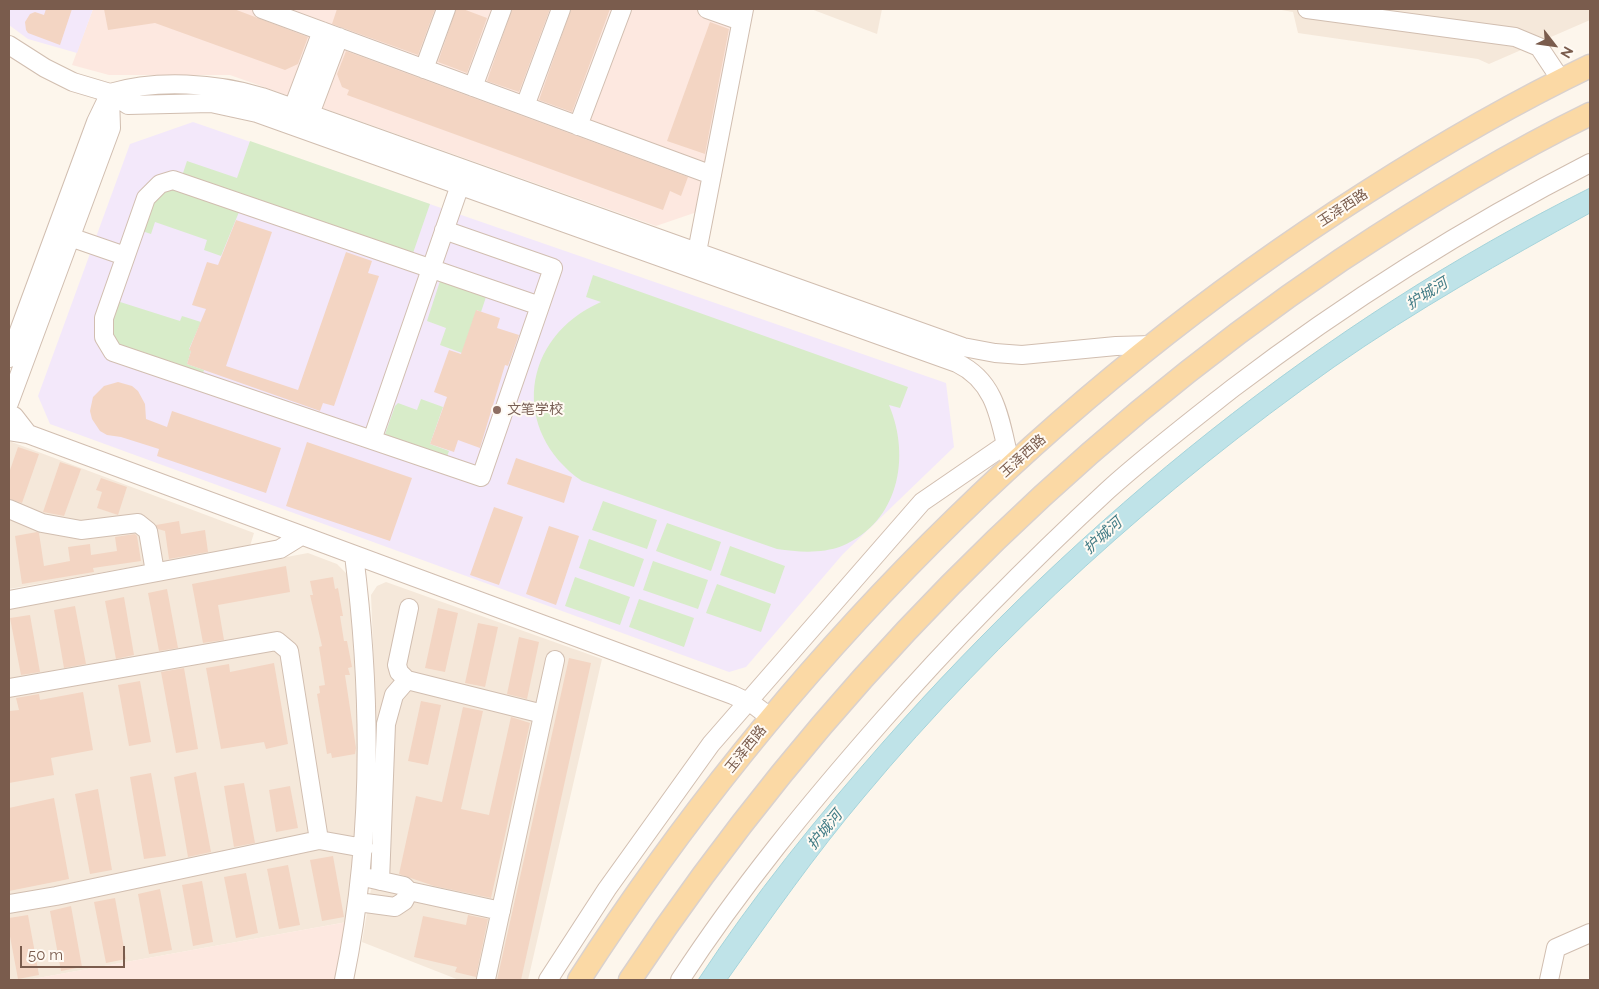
<!DOCTYPE html>
<html>
<head>
<meta charset="utf-8">
<style>
	body { margin:0 }
	#map { position:relative; width:1599px; height:989px; overflow:hidden; background:#fdf6ec; font-family:Raleway,sans-serif }
	canvas { display:block }
	.frame { position:absolute; inset:0; border:10px solid #7a5c4d; pointer-events:none }
	.north { position:absolute; left:1529px; top:20px; width:50px; height:50px; -webkit-text-stroke:4px #fffaf3; paint-order:stroke; rotate:120deg; font-size:14px; font-weight:700; line-height:20px; text-align:center; color:#7a5c4d }
	.north::after { content:''; display:block; margin:auto; width:18px; height:22px; background:#7a5c4d; clip-path:polygon(50% 0,100% 100%,50% 72%,0 100%) }
	.scale { position:absolute; left:20px; top:946px; width:105px; height:22px; box-sizing:border-box; border:2px solid #7a5c4d; border-top:0; padding-left:6px; font-size:15px; line-height:18px; white-space:nowrap; color:#7a5c4d; -webkit-text-stroke:4px #fffaf3; paint-order:stroke }
</style>
</head>
<body>
<div id="map">
<canvas width="1599" height="989"></canvas>
<div class="frame"></div>
<div class="north">N</div>
<div class="scale">50 m</div>
</div>
<script>
const ctx = document.querySelector('canvas').getContext('2d');
ctx.lineJoin = 'round';
function paint(path, color) { ctx.fillStyle = color; ctx.fill(path, 'evenodd'); }
function trace(path, color, width, dash) { ctx.strokeStyle = color; ctx.lineWidth = width; ctx.lineCap = dash ? 'butt' : 'round'; ctx.setLineDash(dash || []); ctx.stroke(path); }
function drawText(font, color, halo, rows, align = 'center') {
  ctx.font = font + ' Raleway,"Noto Sans SC",sans-serif'; ctx.lineWidth = 4; ctx.setLineDash([]); ctx.textBaseline = 'middle'; ctx.strokeStyle = halo; ctx.fillStyle = color; for (const [text, x, y, turn = 0] of rows) {
    ctx.save(); ctx.translate(x, y); ctx.rotate((+turn || 0) * Math.PI / 180); ctx.textAlign = isNaN(turn) ? turn : align; if (halo) ctx.strokeText(text, 0, 0); ctx.fillText(text, 0, 0); ctx.restore();
  }
}
paint(new Path2D(`
	M811,9H882L877,34Z
	M1276,9H1590V20L1489,64L1478,59L1298,33L1293,12Z
	M9,441L254,533L250,546L9,589Z
	M308,553L337,564L349,576L358,725L357,828L347,922L27,980H9V609Z
	M386,582L602,659L528,980H459L362,942L373,877L378,767L371,595L377,586Z`), '#f5e8da');
paint(new Path2D(`
	M93,9H736L697,212L656,226L230,75H109L72,65Z
	M347,922L335,980H27L253,939Z`), '#fde8e0');
paint(new Path2D(`
	M9,9H93L77,53L28,39L9,25Z
	M193,122L946,383L954,447L843,554L746,667L729,672L50,424L38,396L130,144Z`), '#f3e8fa');
paint(new Path2D(`
	M250,141L430,204L412,256L182,176L187,161L237,178Z
	M171,189L239,212L221,256L204,250L207,240L155,222L151,234L142,231L155,196Z
	M593,275L908,387L900,408L889,405C911,457 899,522 842,546C821,554 798,552 777,549L582,481C510,431 521,337 601,302L586,297Z
	M440,281L486,297L481,312L477,310L462,353L440,345L446,328L427,321Z
	M117,301L180,321L182,316L201,322L189,349L191,351L187,364L204,370L202,376L120,347L109,335Z
	M421,399L443,407L430,444L449,451L445,462L384,437L395,406L398,403L417,410Z
	M603,501L657,520L647,549L592,530Z
	M667,523L721,542L711,571L656,551Z
	M589,539L644,559L634,587L579,568Z
	M730,546L785,566L775,594L720,575Z
	M653,561L708,580L698,609L643,590Z
	M575,577L630,597L620,625L565,606Z
	M717,584L771,604L761,632L706,613Z
	M639,599L694,618L684,647L629,627Z`), '#d8ecc9');
const water = new Path2D(`
	M1590,188V213C1503,261 1416,310 1334,367C1161,489 1000,634 864,797C815,855 771,918 727,980H698C753,896 817,817 884,741C1082,517 1321,322 1590,188Z`);
paint(water, '#bfe3e8');
trace(water, '#a5d3da', 1);
paint(new Path2D(`
	M46,9H72L60,45L28,33L26,30L25,22L30,14L35,12L44,15Z
	M104,9H234L308,37L298,64L285,70L155,23L108,30Z
	M337,9H435L418,55L332,24Z
	M456,9H463L487,18L467,73L438,62Z
	M512,9H550L519,92L487,81Z
	M571,9H610L572,112L539,100Z
	M710,22L729,29L705,154L667,141Z
	M346,51L688,177L681,196L670,191L663,210L347,95L349,90L342,87L337,74Z
	M236,220L272,232L226,366L298,390L346,252L372,261L368,273L379,276L334,406L323,403L320,411L187,364L191,351L189,350L206,309L192,305L207,262L218,265Z
	M476,310L500,318L497,328L519,335L508,366L505,365L480,448L458,440L454,452L430,444L447,397L434,392L449,350L461,354Z
	M118,382L132,386L138,391L145,404L146,419L167,427L172,411L281,448L266,493L157,456L159,449L121,437L107,435L100,431L92,419L90,411L93,397L104,386Z
	M307,442L412,478L390,541L286,506Z
	M18,447L39,454L22,503L9,499V473Z
	M516,458L572,477L564,503L507,484Z
	M60,462L81,469L64,516L43,512Z
	M101,478L127,487L118,515L97,508L102,492L96,490Z
	M494,507L523,517L499,585L470,575Z
	M179,521L181,534L205,530L208,552L169,559L165,531L158,529L156,525Z
	M549,526L579,536L556,605L526,594Z
	M37,532L39,533L44,566L70,561L68,547L90,544L91,555L117,551L115,537L135,534L137,536L141,561L93,568L94,572L22,584L15,536Z
	M286,566L290,592L218,605L224,640L203,643L192,584Z
	M333,577L335,589L338,588L343,616H340L344,641H347L352,667L348,668L350,675H345L356,748L355,754L332,758L331,753L327,754L317,694L320,693L319,686L325,685L319,647L322,646L310,595H313L310,581Z
	M167,589L178,648L159,651L148,593Z
	M124,597L134,655L116,659L105,601Z
	M75,606L86,664L64,668L54,610Z
	M438,608L458,613L445,672L425,668Z
	M30,615L40,672L21,675L10,618Z
	M478,623L498,627L485,687L465,683Z
	M519,637L539,642L527,699L507,694Z
	M569,658L591,663L521,980H497Z
	M274,663L288,744L266,749L264,742L221,749L206,668L229,664L230,672Z
	M184,668L198,749L176,753L161,672Z
	M140,681L151,742L129,746L118,685Z
	M83,692L93,750L51,758L54,775L9,783V711L19,710L16,698L39,694L40,700Z
	M421,701L441,705L428,765L408,761Z
	M463,707L483,711L461,809L489,815L511,717L530,723L491,898L434,886L399,874L416,796L442,802Z
	M196,772L211,852L188,857L174,777Z
	M151,773L166,856L144,859L130,777Z
	M244,783L255,843L234,847L224,786Z
	M290,786L298,828L276,832L269,790Z
	M98,789L112,870L90,874L75,794Z
	M54,798L69,879L9,891V808Z
	M333,856L344,917L322,921L310,860Z
	M288,865L300,925L279,929L267,869Z
	M246,873L258,933L236,938L224,877Z
	M202,881L213,942L193,946L182,885Z
	M160,889L172,950L149,954L138,894Z
	M115,898L126,959L106,963L94,902Z
	M71,906L82,967L61,971L50,911Z
	M28,915L39,975L18,979L9,931V918Z
	M468,915L488,919L476,977L455,972L457,967L414,957L423,916L466,925Z`), '#f3d5c3');
const minor = new Path2D(`
	M262,9L712,175
	M707,9L741,21
	M1307,9L1515,37L1539,47L1561,80
	M9,45L45,68L73,82L110,93L128,105L211,103L257,113L957,363C999,383 1000,425 1011,466
	M424,69L446,9
	M473,87L502,9
	M525,106L561,9
	M293,108L322,31
	M310,114L339,37
	M578,126L622,9
	M173,180L540,306L481,477L113,352L104,337V318L146,198L160,184Z
	M444,230L553,268L540,306
	M70,237L125,256
	M697,252L744,9
	M9,358L96,122L110,93C157,79 216,83 262,97L963,347L995,353L1022,355L1116,346L1152,345
	M9,403L111,128L110,96
	M9,414L14,416L28,434
	M9,431L28,434L733,695L754,705L771,718
	M372,440L460,185
	M9,509L42,523L81,530L138,523L148,531L155,572
	M9,600L280,549L301,536
	M407,680L399,672L397,665L409,608
	M9,688L277,641L289,651L319,840
	M368,878L404,886L409,891L501,911
	M380,881L386,724L394,695L407,680L543,714
	M358,902L395,907L404,901L409,891
	M9,904L56,896L319,840L364,848
	M486,979L555,660
	M344,980C373,840 372,697 354,555
	M548,980L607,889L711,744L922,502L1005,445
	M680,980C740,888 810,803 882,721C953,640 1029,563 1108,490C1148,454 1191,421 1233,388C1345,303 1465,227 1590,163
	M1549,980L1556,948L1590,933`);
const major = new Path2D(`
	M579,980C781,666 1051,393 1367,192C1439,146 1513,103 1590,66
	M630,980C818,697 1059,450 1341,260C1421,207 1504,156 1590,114`);
trace(minor, '#d1beb0', 20);
trace(major, '#dad1cd', 25);
trace(minor, '#fff', 18);
trace(major, '#fbd9a5', 22);
for (const [x, y, r, color] of [
	[497,410,5,"#8d6e63"]
]) { const dot = new Path2D(); dot.arc(x, y, r, 0, 2 * Math.PI); ctx.fillStyle = color; ctx.fill(dot); trace(dot, '#fffaf3', 2); }
drawText('14px', '#7a5c4d', '#fffaf3', [
	["玉泽西路",1343,208,-33],
	["玉泽西路",1023,456,-42],
	["玉泽西路",746,749,-51]
]);
drawText('14px', '#785e54', '#fffaf3', [
	["文笔学校",507,410]
], 'left');
drawText('italic 15px', '#437c86', '#fffaf3', [
	["护城河",1427,294,-32],
	["护城河",1103,536,-42],
	["护城河",825,830,-51]
]);
</script>
</body>
</html>
